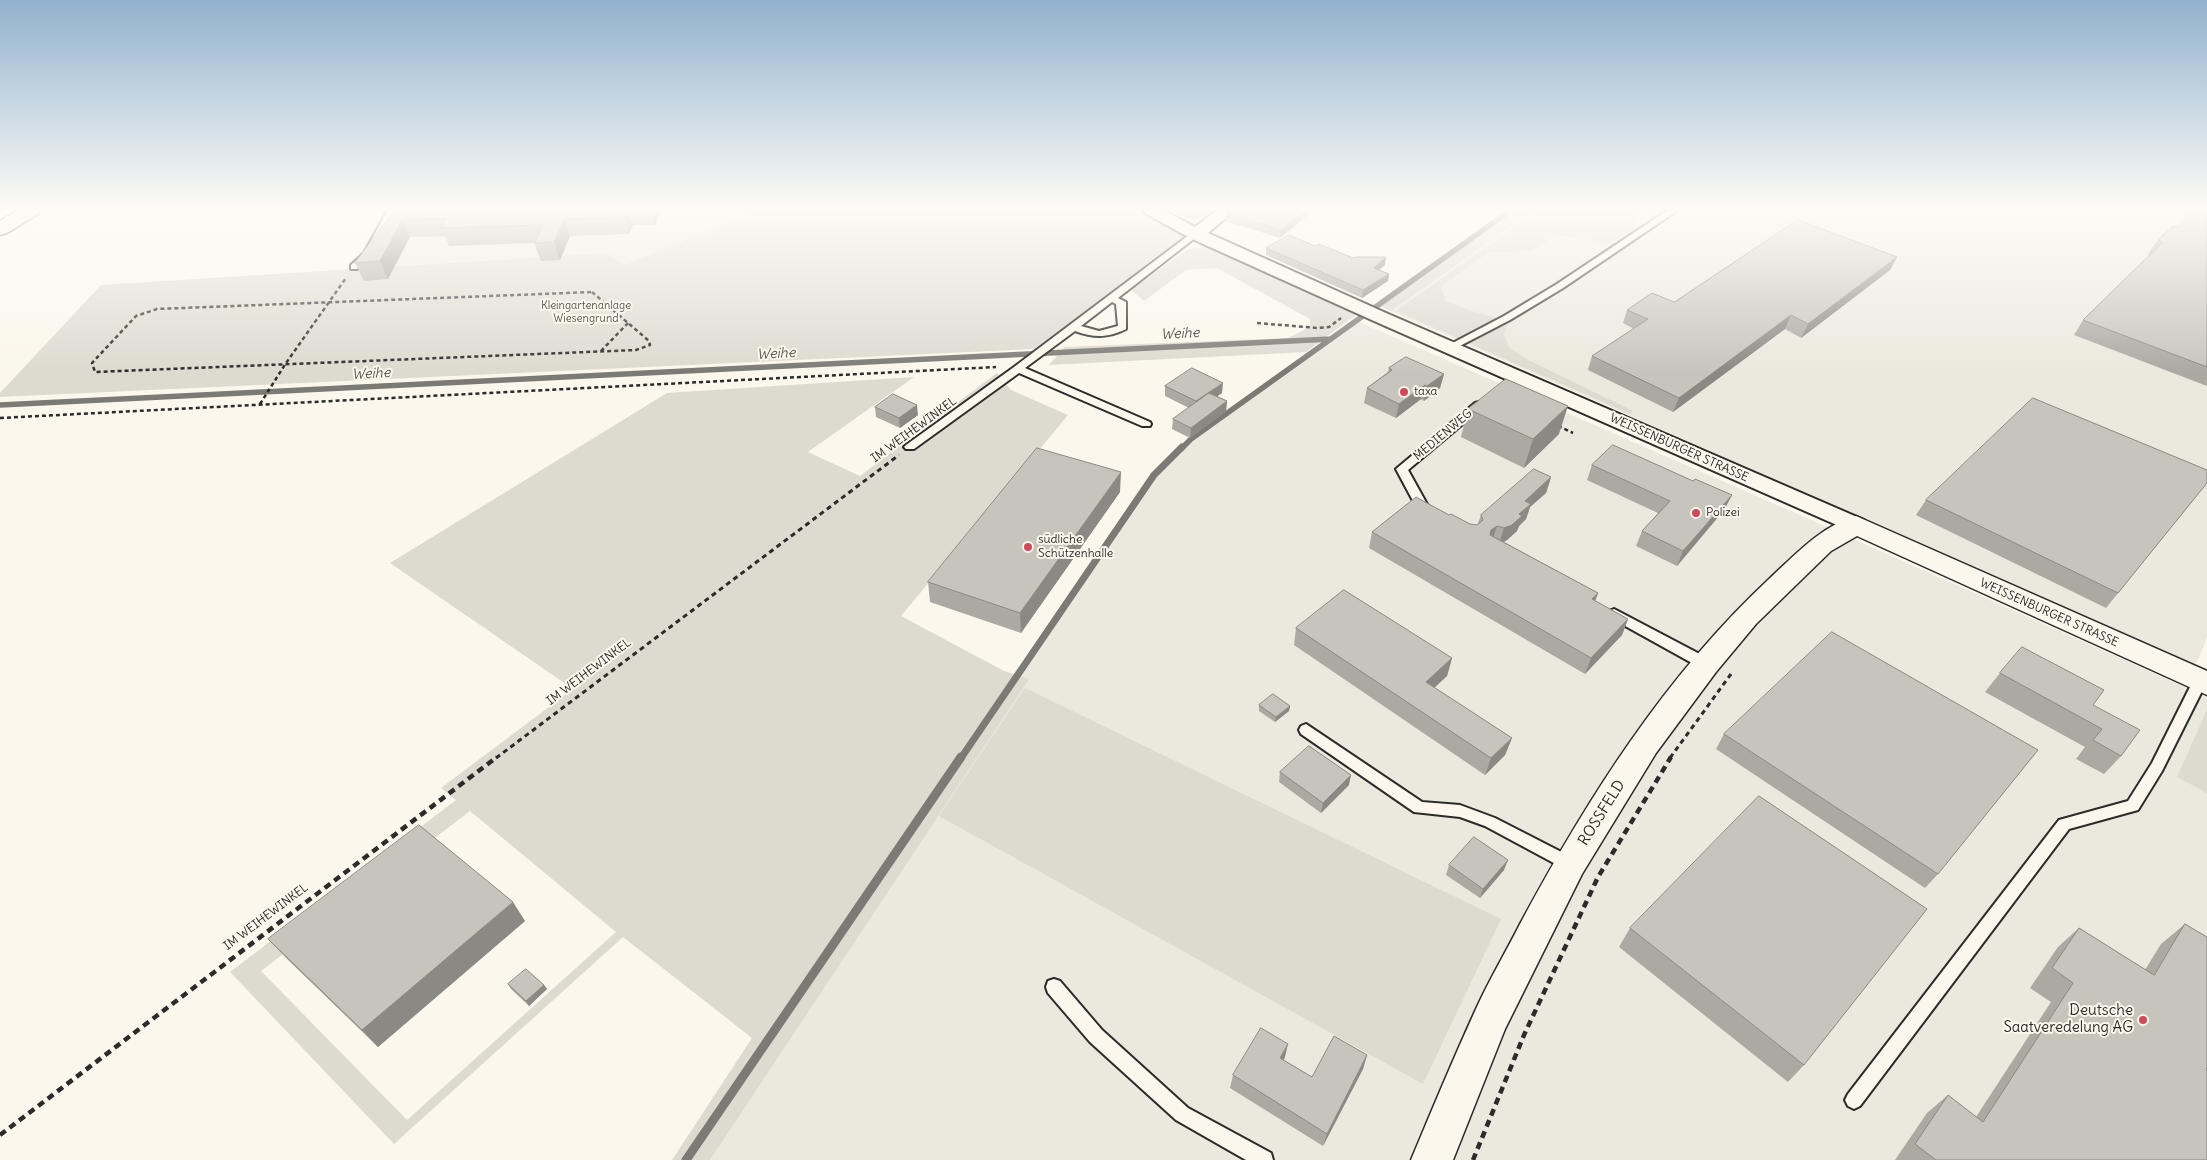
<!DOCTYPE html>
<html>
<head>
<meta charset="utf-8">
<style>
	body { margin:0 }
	canvas { display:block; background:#fbf7ec }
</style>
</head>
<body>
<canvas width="2207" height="1160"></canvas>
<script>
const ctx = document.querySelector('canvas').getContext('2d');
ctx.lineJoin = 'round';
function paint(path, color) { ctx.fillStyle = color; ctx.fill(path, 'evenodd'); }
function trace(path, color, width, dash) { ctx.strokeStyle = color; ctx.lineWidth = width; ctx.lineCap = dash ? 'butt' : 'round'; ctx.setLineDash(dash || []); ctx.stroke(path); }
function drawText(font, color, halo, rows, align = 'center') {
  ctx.font = font + ' Delius,sans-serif'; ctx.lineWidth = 4; ctx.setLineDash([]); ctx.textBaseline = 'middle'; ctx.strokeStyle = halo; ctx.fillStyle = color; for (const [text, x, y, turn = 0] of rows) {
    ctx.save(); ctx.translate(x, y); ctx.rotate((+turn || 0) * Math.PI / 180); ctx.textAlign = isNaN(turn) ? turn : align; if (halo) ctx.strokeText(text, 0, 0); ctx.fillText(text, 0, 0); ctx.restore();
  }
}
paint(new Path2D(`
	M385,210H759L625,265L606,253L345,269L360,254Z
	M1534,210H2207V638L2196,664L1391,311Z
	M1357,321L1802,516L2207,697V1160H710L776,1058L764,1047L1154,475L1191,439Z`), '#ebe8de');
paint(new Path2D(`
	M760,210H1133L1185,237L1034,349L0,397V393L101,285L606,253L625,265Z
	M1513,210H1534L1391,311L1380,306Z
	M1538,210H1639L1635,218V229L1604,246L1595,241L1558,235L1531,251L1489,252L1441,286L1445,301L1472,311L1496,318L1507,325L1504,335L1509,347L1526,359L1633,411L1630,414L1396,311Z
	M1207,247L1357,314L1306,352L1049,365L1065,347L1288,338L1310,327V319L1217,268L1186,270L1144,301L1131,290L1188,249Z
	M997,373L1011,390L1068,415L901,616L1004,671L1029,679L710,1160H672L752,1038L623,937L394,1144L230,972L456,800L441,788L573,689L390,563L667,393L914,377L808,452L860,476ZM470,811L616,932L407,1120L261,971Z
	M1025,688L1501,919L1423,1084L939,816Z
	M2207,710V793L2177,777Z`), '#dddad0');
trace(new Path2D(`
	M0,405L1331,339
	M1181,449L1191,439L1511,210`), '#7b7a75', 5.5);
trace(new Path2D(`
	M961,758L1154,475L1182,447`), '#7b7a75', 7);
trace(new Path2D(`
	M686,1160L961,757`), '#7b7a75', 9);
const service = new Path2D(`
	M388,210H396L372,254L357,269H351V265L364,253Z
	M1668,210H1678L1563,288L1510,320L1454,349L1450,350L1445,347L1504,316L1557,284Z
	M1193,232L1200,234L1118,298L1126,302V329C1108,338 1094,338 1075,331L1025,368L1150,422L1151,424L1150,426H1142L1019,373L914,449H906L904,447L906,445L1014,367ZM1112,302L1116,304L1118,326L1099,331L1081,326Z
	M1479,402L1484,405L1483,407L1408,470L1428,506L1434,511L1428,515L1419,512L1396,469L1475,403Z
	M1614,609L1711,660L1713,664L1711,668H1701L1609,617L1608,614L1609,611Z
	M2200,676L2205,677L2207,681L2162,771L2138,810L2069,829L1860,1106L1854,1109L1848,1106L1845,1100L1848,1094L2059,820L2128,801L2152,763L2195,677Z
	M1306,724L1422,802L1460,805L1495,818L1575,859L1578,864L1575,869L1570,871L1565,869L1485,826L1460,817L1414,812L1301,734L1299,730L1301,726Z
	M1054,979L1060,981L1102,1030L1188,1108L1271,1153L1273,1160H1246L1176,1120L1090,1042L1048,993L1046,987L1048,981Z`);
const minor = new Path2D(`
	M1143,210H1163L1195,227L1217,210H1235L1208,233L1386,313L1864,520L1867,525L1864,530L1856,532L1848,530L1374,321L1190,238L1145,213Z`);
const tertiary = new Path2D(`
	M1856,516L2207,671V695L1857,536L1831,551L1756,624L1716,672L1656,753L1582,874L1505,1029L1453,1160H1411C1432,1110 1453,1059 1476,1009C1489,980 1506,952 1520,924C1587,799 1665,676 1769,579C1795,555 1821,526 1856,516Z`);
const trunk = new Path2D(`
	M18,210H40L38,214L7,233L0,235V221Z`);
trace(service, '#2b2b2b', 4);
trace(minor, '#2b2b2b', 4);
trace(tertiary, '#2b2b2b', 3);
trace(trunk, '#2b2b2b', 3);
trace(new Path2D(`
	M592,292L649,341L650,345L636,350L95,372L92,363L136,316L157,309Z
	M1257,323L1318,328L1329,327L1341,318
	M601,351L628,323
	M260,404L286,363L346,278
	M0,418L996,367
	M1558,426L1573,433`), '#2b2b2b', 2.5, [4, 3]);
trace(new Path2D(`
	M496,758L899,455
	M1670,758L1731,674`), '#2b2b2b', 3, [5, 4]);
trace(new Path2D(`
	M0,1135L497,757
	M1473,1160L1524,1035L1598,877L1671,757`), '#2b2b2b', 4.5, [7, 5]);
paint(service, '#fbf7ec');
paint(minor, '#fbf7ec');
paint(tertiary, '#fbf7ec');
paint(trunk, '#fbf7ec');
paint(new Path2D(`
	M395,210H661L655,225H633L629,234L570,236L560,260L541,261L534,243L449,246L445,236L410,237L388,279L364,281L355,263Z
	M1171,210H1214L1197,219H1189Z
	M1229,210H1314L1280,238L1225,221L1226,212Z
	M2207,215V386L2074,335L2083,320L2150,255L2148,254L2158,240L2177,227Z
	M1315,246L1353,258L1385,265L1379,270L1389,274L1388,281L1362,298L1266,255V248Z
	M1897,257L1890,270L1801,338L1785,329L1673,412L1588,370L1592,356L1634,329L1623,323L1627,310L1674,302Z
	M1389,368L1444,374L1440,388L1424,401L1421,399L1396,418L1364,403L1367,388L1388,372Z
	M1165,386L1222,393L1217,396L1227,401L1226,411L1190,438L1172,429L1173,419L1189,408L1165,396Z
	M875,407L918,415L900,428L876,417Z
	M1468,409L1559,434L1524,468L1461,437Z
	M1592,465L1693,481L1732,495L1724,510L1677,566L1636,546L1642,531L1658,513L1587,480Z
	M1551,477L1546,493L1530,507L1526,519L1519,526L1517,531L1507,540L1504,542L1598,593L1595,601L1628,619L1622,635L1585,674L1369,548L1372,532L1449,515L1470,524L1477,525L1478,523L1481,515Z
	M2207,483L2106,608L1916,515L1926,500Z
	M1120,492L1021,633L930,602L928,582Z
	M1296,628L1452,658L1447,676L1434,688L1512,738L1505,755L1485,775L1294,645Z
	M2000,673L2093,705L2121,756L2104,774L2076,759L2085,747L1985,692Z
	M1259,705L1290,706L1289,711L1275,722L1259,711Z
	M1724,734L1938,874L1925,888L1716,749Z
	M1280,772L1349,785L1321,813L1279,782Z
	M1449,865L1504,870L1480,898L1446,875Z
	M525,921L378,1047L286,958L268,939Z
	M2185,924L2206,1070L2207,1160H1895L1927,1113L1948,1095L1976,1117L2051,1002L2030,988L2058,947L2079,928L2145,970L2161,944Z
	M1630,928L1804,1065L1788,1082L1619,947Z
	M508,984L544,985L547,989L529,1006L511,989Z
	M1367,1055L1363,1069L1323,1146L1230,1088L1233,1075L1285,1057L1284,1060L1312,1077Z`), '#aba9a2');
paint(new Path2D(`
	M627,210H629L633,225L629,234L624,217Z
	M651,210H661L655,225Z
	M1199,210H1214L1197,219V211Z
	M1305,210H1314L1280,238L1281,230Z
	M564,219L570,236L560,260L554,242Z
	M402,220L410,237L388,279L380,261Z
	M1386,257L1385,265L1373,275L1374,268Z
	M1897,257L1890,270L1801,338L1808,324Z
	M1389,274L1388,281L1362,298L1363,290Z
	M1791,315L1785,329L1673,412L1679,398Z
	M1444,374L1440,388L1424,401L1427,386Z
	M1223,383L1222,393L1196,411V401Z
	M1425,385L1421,399L1396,418L1399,404Z
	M1227,401L1226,411L1190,438L1191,428Z
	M917,405L918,415L900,428L899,418Z
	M1568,406L1559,434L1524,468L1533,439Z
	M1121,472L1120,492L1021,633L1020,613Z
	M1551,477L1546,493L1530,507L1526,519L1519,526L1517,531L1507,540L1499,544L1504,528L1519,514L1525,501Z
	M1732,495L1724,510L1677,566L1683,551Z
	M1497,526L1492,541L1486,545L1491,530Z
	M1598,593L1592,609V599Z
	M1628,619L1622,635L1585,674L1591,658Z
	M1452,658L1447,676L1421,700L1426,682Z
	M1290,706L1289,711L1275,722L1276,717Z
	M1512,738L1505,755L1485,775L1491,758Z
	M1351,775L1349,785L1321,813L1323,803Z
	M1508,860L1504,870L1480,898L1483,889Z
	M513,902L525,921L378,1047L362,1030Z
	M544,985L547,989L529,1006L526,1001Z
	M1288,1044L1285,1057L1277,1071L1280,1058Z
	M1367,1055L1363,1069L1323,1146L1327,1134Z`), '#8b8984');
const building = new Path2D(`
	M395,210H627L624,217L564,219L554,242L534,243L543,225L441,228L447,218L402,220L380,261L355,263Z
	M1188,210H1199L1197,211H1190Z
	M1229,210H1305L1281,230L1226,212Z
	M2195,211L2207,215V367L2083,320L2163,242L2158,240L2173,226L2177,227Z
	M1798,220L1897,257L1808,324L1791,315L1679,398L1592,356L1648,319L1627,310L1652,293L1674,302Z
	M1289,235L1315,246L1319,244L1353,258L1356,257H1386L1374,268L1389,274L1363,290L1266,248Z
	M1406,357L1444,374L1427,386L1425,385L1399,404L1367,388L1392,370L1389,368Z
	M1192,368L1223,383L1196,401L1165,386Z
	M1506,379L1568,406L1533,439L1468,409Z
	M1209,393L1227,401L1191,428L1173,419Z
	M893,394L917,405L899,418L875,407Z
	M2033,398L2207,470V483L2118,593L1926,500Z
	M1613,445L1693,481L1695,479L1732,495L1683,551L1642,531L1670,501L1592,465Z
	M1037,448L1121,472L1020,613L928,582Z
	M1534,469L1551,477L1525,501L1531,504L1519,514L1522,516L1512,525L1504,528L1497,526L1491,530L1490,535L1598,593L1592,599L1628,619L1591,658L1372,532L1416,497L1449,515L1451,514L1470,524L1477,525L1483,520L1481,515Z
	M1344,590L1452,658L1426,682L1512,738L1491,758L1296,628Z
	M1832,632L2038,750L1938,874L1724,734Z
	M2022,647L2104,690L2093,705L2140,730L2121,756L2093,740L2102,729L2000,673Z
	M1273,694L1290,706L1276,717L1259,705Z
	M1309,746L1351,775L1323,803L1280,772Z
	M1759,796L1927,909L1804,1065L1630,928Z
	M419,825L513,902L362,1030L268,939Z
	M1474,837L1508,860L1483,889L1449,865Z
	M2185,924L2207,937V1067L2206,1070L2207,1071V1160H1936L1915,1144L1948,1095L1983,1122L2073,983L2052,968L2079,928L2154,975Z
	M526,969L544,985L526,1001L508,984Z
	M1261,1028L1288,1044L1280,1058L1312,1077L1334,1036L1367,1055L1327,1134L1233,1075Z`);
paint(building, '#c7c4bc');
trace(building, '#8b8984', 1);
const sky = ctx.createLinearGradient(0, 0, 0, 372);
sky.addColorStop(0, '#92b2ce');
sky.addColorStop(0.56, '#fdfbf6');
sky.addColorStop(1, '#fdfbf600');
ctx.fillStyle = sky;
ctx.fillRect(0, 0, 2207, 372);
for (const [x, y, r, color] of [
	[1404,392,5,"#d1495b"],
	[1696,513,5,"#d1495b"],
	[1028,547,5,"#d1495b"],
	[2143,1020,5,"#d1495b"]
]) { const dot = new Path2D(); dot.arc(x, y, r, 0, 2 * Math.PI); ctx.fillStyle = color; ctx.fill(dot); trace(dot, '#fbf7ec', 2); }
drawText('11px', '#585754', '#fbf7ec', [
	["Kleingartenanlage",586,306],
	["Wiesengrund",586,319]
]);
drawText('12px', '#2b2b2b', '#fbf7ec', [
	["taxa",1414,392],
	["Polizei",1706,513],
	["südliche",1038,540],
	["Schützenhalle",1038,554]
], 'left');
drawText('12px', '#2b2b2b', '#fbf7ec', [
	["IM WEIHEWINKEL",914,430,-36],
	["MEDIENWEG",1443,435,-40],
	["WEISSENBURGER STRASSE",1679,448,24],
	["WEISSENBURGER STRASSE",2049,613,24],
	["IM WEIHEWINKEL",589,672,-37],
	["IM WEIHEWINKEL",266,917,-37]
]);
drawText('italic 14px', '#5a5956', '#fbf7ec', [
	["Weihe",1180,334,-3],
	["Weihe",776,354,-3],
	["Weihe",371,374,-3]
]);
drawText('15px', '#2b2b2b', '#fbf7ec', [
	["ROSSFELD",1602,813,-58]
]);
drawText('15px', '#2b2b2b', '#fbf7ec', [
	["Deutsche",2133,1011],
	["Saatveredelung AG",2133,1028]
], 'right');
</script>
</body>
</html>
